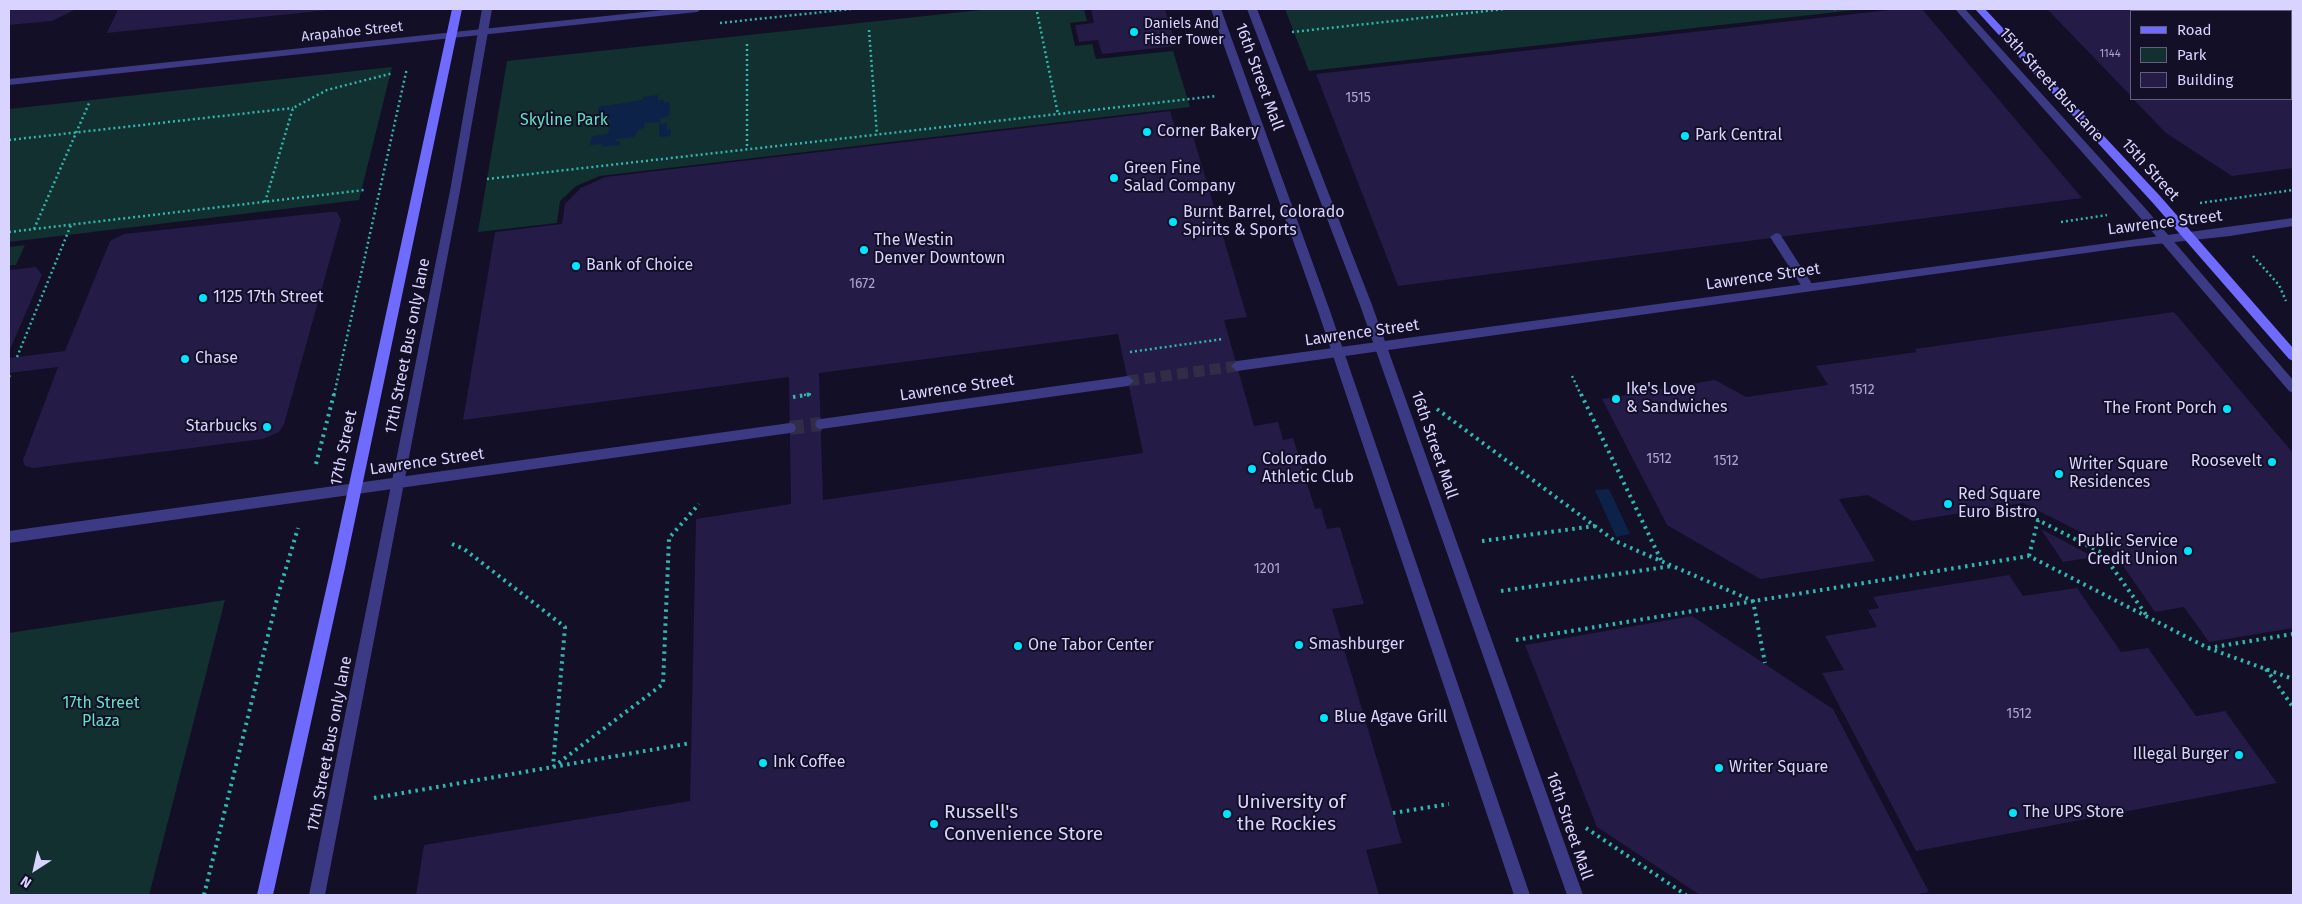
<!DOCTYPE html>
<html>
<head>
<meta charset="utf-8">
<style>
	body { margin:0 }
	#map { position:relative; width:2302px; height:904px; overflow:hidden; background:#130f26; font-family:"Fira Sans",sans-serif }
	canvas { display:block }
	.frame { position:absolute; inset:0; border:10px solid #d9d4ff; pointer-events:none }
	.legend { position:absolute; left:2130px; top:10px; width:162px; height:90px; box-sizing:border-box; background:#130f26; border:1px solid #625e7d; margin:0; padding:6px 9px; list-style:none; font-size:15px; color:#d9d4ff }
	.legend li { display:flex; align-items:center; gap:10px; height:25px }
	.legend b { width:25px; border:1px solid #625e7d }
	.north { position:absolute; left:10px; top:844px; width:50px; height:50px; -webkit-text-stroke:4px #130f26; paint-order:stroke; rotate:215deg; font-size:14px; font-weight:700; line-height:20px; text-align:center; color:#d9d4ff }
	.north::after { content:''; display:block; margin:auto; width:18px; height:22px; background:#d9d4ff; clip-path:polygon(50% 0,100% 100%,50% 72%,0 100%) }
</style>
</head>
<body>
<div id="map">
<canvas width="2302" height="904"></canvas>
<div class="frame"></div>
<ul class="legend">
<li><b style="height:6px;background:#6f6bff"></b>Road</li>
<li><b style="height:14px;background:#12302f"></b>Park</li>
<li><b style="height:14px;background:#241b47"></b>Building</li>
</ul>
<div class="north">N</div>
</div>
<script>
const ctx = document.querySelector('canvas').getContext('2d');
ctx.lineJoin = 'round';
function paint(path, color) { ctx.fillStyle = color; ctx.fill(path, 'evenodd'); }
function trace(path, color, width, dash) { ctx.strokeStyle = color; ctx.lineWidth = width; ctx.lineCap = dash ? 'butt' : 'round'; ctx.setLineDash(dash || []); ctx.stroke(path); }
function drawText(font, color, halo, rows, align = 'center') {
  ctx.font = font + ' "Fira Sans",sans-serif'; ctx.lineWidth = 4; ctx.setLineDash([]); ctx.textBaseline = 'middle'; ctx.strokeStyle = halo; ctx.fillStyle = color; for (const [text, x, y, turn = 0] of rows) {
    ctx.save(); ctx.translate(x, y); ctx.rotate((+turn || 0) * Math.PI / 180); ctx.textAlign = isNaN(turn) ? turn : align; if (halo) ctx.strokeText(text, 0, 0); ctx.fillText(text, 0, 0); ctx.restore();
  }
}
paint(new Path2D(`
	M990,9H1084L1087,21L1070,23L1075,46L1092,44L1096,59L1173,51L1190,107L600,176L576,186L560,201L557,223L478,232L507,61Z
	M1285,9H1864L1309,71Z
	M392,67L359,200L9,242V109Z
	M25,245L16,265H9V247Z
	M225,600L149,895H9V633Z`), '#12302f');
paint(new Path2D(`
	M658,95V100H664V103L670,102V115L660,119V124L667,123V130L671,129L670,136L659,137V131H653H659V122L645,123L644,128L639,129L634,137L616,139V141H620V145L602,147V144L590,145L592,136L608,134L611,120L604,119V121L593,123V114H598V107L642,100L643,97Z
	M1609,489L1630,534L1616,537L1595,490Z`), '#0c2248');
paint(new Path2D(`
	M9,9H76L52,21L9,25Z
	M118,9H329V10L107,33Z
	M1091,9H1165L1176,46L1102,54L1098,40L1079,42L1075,25L1094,23Z
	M1899,9H1922L2082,198L1398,286L1316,74Z
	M2047,9H2278L2281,11H2131V96Z
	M2291,20L2293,22V168L2232,176L2166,133L2133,99H2291Z
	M1170,111L1177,135L1192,133L1247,317L1224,320L1254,426L1278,422L1283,440L1293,438L1315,509L1321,508L1327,529L1340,527L1364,604L1332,609L1402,843L1366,850L1379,895H416L424,845L690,801L696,519L791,504L789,377L463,420L495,232L562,224L565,204L581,188L605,177ZM1118,334L1143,453L823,500L819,373Z
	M329,212H337L341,220L284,424L279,432L263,439L33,468L25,466L23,460L58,367L9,373V358L65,351L110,241L124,234Z
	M36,267L42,275L9,352V270Z
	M2174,312L2293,453V628L2209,642L2184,607L2155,612L2110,547L2023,503L1912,521L1868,495L1839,499L1875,561L1760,579L1667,525L1602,399L1715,380L1746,397L1828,385L1816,366L1917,352L1915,349Z
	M2041,529L2094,557L2063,562Z
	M2009,575L2023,596L2077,588L2121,652L2148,648L2196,716L2225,711L2277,783L1916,851L1822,673L1844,670L1825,636L1877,627L1868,610L1879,608L1873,597Z
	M1692,616L1833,709L1929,892L1912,895H1700L1597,827L1525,645Z`), '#241b47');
trace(new Path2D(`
	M1128,381L1237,366`), '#312d47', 11, [11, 5.5]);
trace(new Path2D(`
	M790,428L821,424`), '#312d47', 14, [14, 7]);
trace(new Path2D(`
	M1834,9H1837
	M1037,12L1058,114
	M720,23L851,9
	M869,30L877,135
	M1292,32L1505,9
	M747,44V149
	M9,140L293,108
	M487,179L1216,96
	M265,202L293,108L327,90L393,73
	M2200,203L2293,190
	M2061,222L2107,215
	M34,229L90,101
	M9,232L364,190
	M2253,256L2279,285L2286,301
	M1130,352L1223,339
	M17,357L71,225
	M1572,376L1581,395
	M9,377L11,373
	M334,395L407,68
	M804,395L812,394`), '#2fb8b0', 2.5, [2, 3]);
trace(new Path2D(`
	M1581,394L1661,560
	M793,397L812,394
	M1437,409L1615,541L1753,601L1765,663
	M316,464L334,394
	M1482,541L1595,526
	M452,544L464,549L565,627L553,766
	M2029,556L2038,520L2102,553L2147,616
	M1501,591L1672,566
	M1516,640L2029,556L2208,648L2293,679
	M2208,648L2293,634
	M2266,669L2293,707
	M553,767L663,684L669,538L699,504
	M374,798L691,743
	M1393,813L1449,804
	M1586,828L1686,895
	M204,895L278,595L298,528`), '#2fb8b0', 4, [2.5, 4.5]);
paint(new Path2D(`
	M482,9H492L460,191L325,895H309L450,191Z
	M1955,9H1965L2145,208L2293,380V393L2289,391L2137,214Z
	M1776,233L1780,234L1812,284L1814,287L1812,290H1804L1772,240L1770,237Z`), '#3d3a85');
paint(new Path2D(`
	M1211,9H1221L1330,311L1530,895H1514L1318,311Z
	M1247,9H1257L1372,305L1583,895H1567L1360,305Z`), '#3d3a85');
paint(new Path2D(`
	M672,9H702L697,12L9,85V79Z
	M2293,218V226L2230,236L2129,247L1237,371L1231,366L1237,361Z
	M1128,376L1134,381L1128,386L821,429L817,428L815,424L817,420L821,419Z
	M790,423L794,424L796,428L794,432L790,433L9,543V531Z`), '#3d3a85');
paint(new Path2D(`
	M452,9H462L346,563L273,895H257L332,563Z
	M1975,9H1985L2160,196L2293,348V361L2289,359L2152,202Z`), '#6f6bff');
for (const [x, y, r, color] of [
	[1134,32,5,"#00e5ff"],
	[1147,132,5,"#00e5ff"],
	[1685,136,5,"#00e5ff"],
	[1114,178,5,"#00e5ff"],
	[1173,222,5,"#00e5ff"],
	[864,250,5,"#00e5ff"],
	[576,266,5,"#00e5ff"],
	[203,298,5,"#00e5ff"],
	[185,359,5,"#00e5ff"],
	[1616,399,5,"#00e5ff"],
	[2227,409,5,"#00e5ff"],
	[267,427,5,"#00e5ff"],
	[2272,462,5,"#00e5ff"],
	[1252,469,5,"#00e5ff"],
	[2059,474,5,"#00e5ff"],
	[1948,504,5,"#00e5ff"],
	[2188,551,5,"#00e5ff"],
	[1299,645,5,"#00e5ff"],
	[1018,646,5,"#00e5ff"],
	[1324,718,5,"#00e5ff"],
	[2239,755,5,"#00e5ff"],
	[763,763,5,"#00e5ff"],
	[1719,768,5,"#00e5ff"],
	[2013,813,5,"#00e5ff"],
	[1227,814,5,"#00e5ff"],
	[934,824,5,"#00e5ff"]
]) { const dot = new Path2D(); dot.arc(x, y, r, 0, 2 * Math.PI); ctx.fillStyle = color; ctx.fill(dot); trace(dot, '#130f26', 2); }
drawText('11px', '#aca6d1', null, [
	["1144",2110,54]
]);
drawText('14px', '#d9d4ff', '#130f26', [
	["Daniels And",1144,24],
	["Fisher Tower",1144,40]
], 'left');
drawText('14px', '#d9d4ff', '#130f26', [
	["Arapahoe Street",352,32,-6]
]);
drawText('14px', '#aca6d1', null, [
	["1515",1358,98],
	["1672",862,284],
	["1512",1862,390],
	["1512",1659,459],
	["1512",1726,461],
	["1201",1267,569],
	["1512",2019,714]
]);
drawText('16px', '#d9d4ff', '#130f26', [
	["16th Street Mall",1259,77,70],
	["15th Street Bus Lane",2051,85,48],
	["15th Street",2150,170,48],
	["Lawrence Street",2165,223,-7],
	["Lawrence Street",1763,277,-8],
	["Lawrence Street",1362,333,-8],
	["17th Street Bus only lane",408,346,-79],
	["Lawrence Street",957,388,-8],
	["16th Street Mall",1434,445,71],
	["17th Street",344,448,-78],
	["Lawrence Street",427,462,-8],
	["17th Street Bus only lane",330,744,-79],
	["16th Street Mall",1569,826,71]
]);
drawText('16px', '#5fe0c0', '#130f26', [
	["Skyline Park",564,121],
	["17th Street",101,704],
	["Plaza",101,722]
]);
drawText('16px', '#d9d4ff', '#130f26', [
	["Corner Bakery",1157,132],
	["Park Central",1695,136],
	["Green Fine",1124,169],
	["Salad Company",1124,187],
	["Burnt Barrel, Colorado",1183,213],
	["Spirits & Sports",1183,231],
	["The Westin",874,241],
	["Denver Downtown",874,259],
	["Bank of Choice",586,266],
	["1125 17th Street",213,298],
	["Chase",195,359],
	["Ike's Love",1626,390],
	["& Sandwiches",1626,408],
	["The Front Porch",2217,409,"right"],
	["Starbucks",257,427,"right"],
	["Colorado",1262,460],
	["Athletic Club",1262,478],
	["Roosevelt",2262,462,"right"],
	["Writer Square",2069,465],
	["Residences",2069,483],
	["Red Square",1958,495],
	["Euro Bistro",1958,513],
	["Public Service",2178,542,"right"],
	["Credit Union",2178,560,"right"],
	["Smashburger",1309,645],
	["One Tabor Center",1028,646],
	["Blue Agave Grill",1334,718],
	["Illegal Burger",2229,755,"right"],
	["Ink Coffee",773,763],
	["Writer Square",1729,768],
	["The UPS Store",2023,813]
], 'left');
drawText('19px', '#d9d4ff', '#130f26', [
	["University of",1237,803],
	["the Rockies",1237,825],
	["Russell's",944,813],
	["Convenience Store",944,835]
], 'left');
</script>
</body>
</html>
